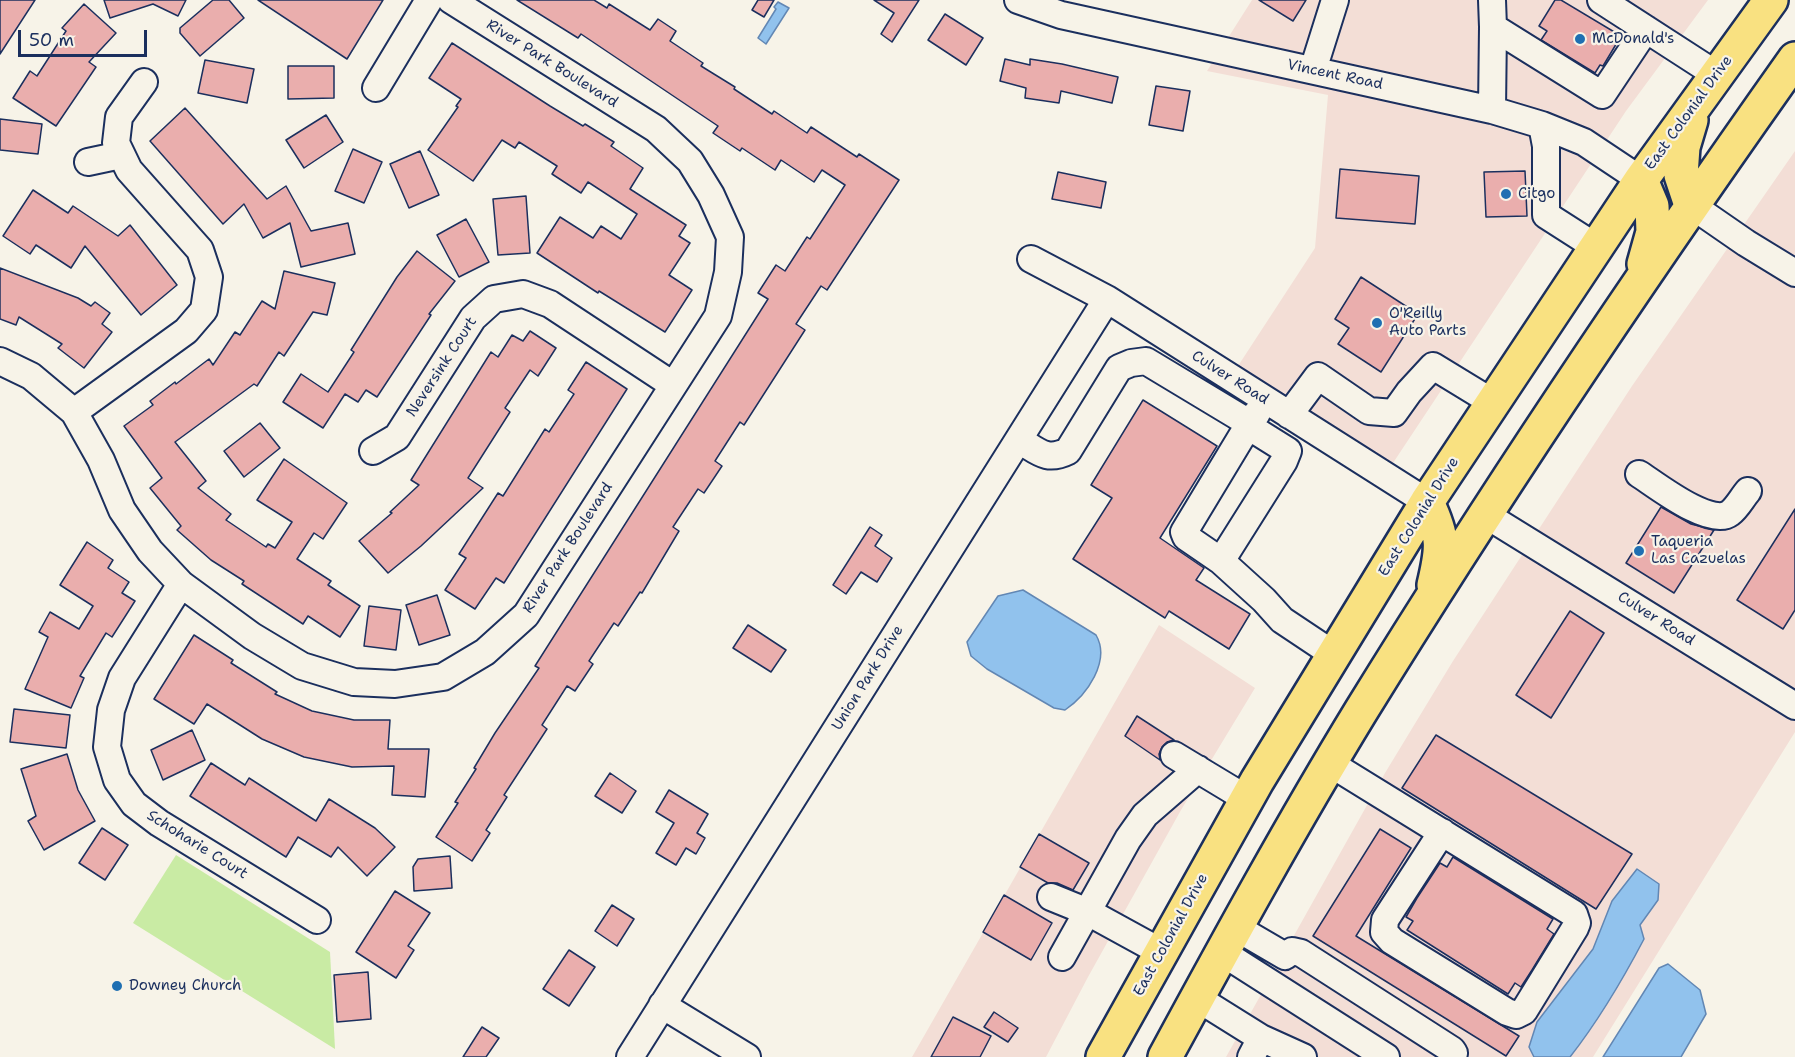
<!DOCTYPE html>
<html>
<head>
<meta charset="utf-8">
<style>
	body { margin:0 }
	#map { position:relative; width:1795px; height:1057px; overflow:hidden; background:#f7f3e8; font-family:"Shantell Sans",sans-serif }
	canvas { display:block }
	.scale { position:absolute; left:18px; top:30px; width:129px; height:27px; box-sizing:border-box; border:3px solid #1b2f5e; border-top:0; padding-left:8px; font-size:18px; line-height:21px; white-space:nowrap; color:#1b2f5e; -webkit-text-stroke:4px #f7f3e8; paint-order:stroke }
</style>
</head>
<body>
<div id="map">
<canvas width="1795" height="1057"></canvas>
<div class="scale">50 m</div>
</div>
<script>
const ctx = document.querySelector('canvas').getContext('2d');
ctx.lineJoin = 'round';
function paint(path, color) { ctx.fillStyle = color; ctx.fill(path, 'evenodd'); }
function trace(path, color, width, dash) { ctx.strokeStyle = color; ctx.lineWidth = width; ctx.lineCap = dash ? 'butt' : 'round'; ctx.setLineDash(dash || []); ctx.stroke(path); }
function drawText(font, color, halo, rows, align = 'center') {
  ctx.font = font + ' "Shantell Sans",sans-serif'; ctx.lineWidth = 4.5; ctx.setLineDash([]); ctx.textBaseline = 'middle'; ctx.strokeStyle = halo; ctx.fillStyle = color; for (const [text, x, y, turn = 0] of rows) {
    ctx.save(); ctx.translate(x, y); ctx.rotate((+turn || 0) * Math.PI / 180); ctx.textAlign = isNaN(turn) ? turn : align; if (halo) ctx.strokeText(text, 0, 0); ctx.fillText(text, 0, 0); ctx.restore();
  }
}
paint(new Path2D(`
	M1252,0H1708L1626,111L1393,463L1238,366L1315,248L1328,95L1207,71Z
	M1795,151V732L1593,1057H1226L1385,773L1453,661L1632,386Z
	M1159,625L1255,688L1181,810L1088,977L1046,1057H912Z`), '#f3ded6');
paint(new Path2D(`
	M176,855L330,952L335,1049L133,923Z`), '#c9eba4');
const water = new Path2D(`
	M778,2L789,8L766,44L758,38L776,9L774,7Z
	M1023,590L1096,635C1111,661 1087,695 1065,710L1054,708L987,669L971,656L967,642L998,596Z
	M1637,869L1659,884L1658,900L1640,925L1644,939C1622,981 1599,1020 1570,1057H1534L1529,1047L1537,1022L1593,949L1612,901Z
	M1668,964L1700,990L1706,1014L1681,1057H1603L1659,968Z`);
paint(water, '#91c2ed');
trace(water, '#6287b4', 1.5);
const building = new Path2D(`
	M0,0H35L0,54Z
	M104,0H186L178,16L153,4L110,18Z
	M213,0H229L244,18L200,56L180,33V28Z
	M258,0H383L347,59Z
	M517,0H594L607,8L609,4L650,30L658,19L676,31L670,41L703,63L701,66L735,87L734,89L772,114L774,111L807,133L811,127L857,157L859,154L899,180L827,290L821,286L796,324L805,330L744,425L740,422L715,461L722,466L704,493L698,489L673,527L679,531L642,593L640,592L618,626L614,623L589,661L593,664L575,691L567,686L542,725L547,729L504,795L507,797L486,830L490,833L472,861L436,837L458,803L455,802L476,769L474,768L495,733L539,668L535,666L768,299L758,293L776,265L785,271L807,237L810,239L845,185L822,170L814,182L781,160L775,170L742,148L740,151L713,133L718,126L581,34L578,38Z
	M758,0H774L764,17L752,10Z
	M874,0H919L892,42L881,34L894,13Z
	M1259,0H1306L1293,21Z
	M1555,0H1561L1621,36L1603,66L1600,65L1595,73L1541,40L1547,31L1539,26Z
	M84,4L116,33L89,62L96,67L56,126L13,98L30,71L37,76L66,31L62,28Z
	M945,14L983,38L966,65L928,40Z
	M452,43L550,106L583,126L585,124L614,142L611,146L643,168L630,189L686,225L679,236L690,243L669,275L692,290L665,332L599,291L598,293L537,253L560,217L593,238L601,226L621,239L637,214L588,182L581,193L552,174L557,166L519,142L515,148L502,140L473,181L428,150L458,107L456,106L461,99L429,78Z
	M1005,59L1030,65V59L1062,64L1118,77L1112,103L1061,91L1059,103L1025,98L1026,88L1000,81Z
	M205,60L254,69L247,103L198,93Z
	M288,66H334V98L288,99Z
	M1156,86L1190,91L1183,131L1149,125Z
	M185,108L267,199L286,186L311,231L348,223L355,254L301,267L290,223L263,238L244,204L223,224L150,141Z
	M326,115L343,142L304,168L286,140Z
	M0,119L42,124L38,154L0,150Z
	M353,149L382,162L364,203L335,191Z
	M420,151L439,195L409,208L390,164Z
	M1340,169L1419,176L1415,224L1336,218Z
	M1525,171L1527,216L1486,217L1484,172Z
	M1058,172L1106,182L1101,208L1052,199Z
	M33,190L68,213L73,206L118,236L130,225L177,285L141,315L85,246L71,268L36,245L30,254L3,236Z
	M526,196L530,253L498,255L493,199Z
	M466,219L489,262L459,277L437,235Z
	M417,251L455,281L429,314L431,315L377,397L366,390L358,402L345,394L323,428L283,402L301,374L328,392L354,352L351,350L397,277Z
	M0,268L78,298L91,306L95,302L110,313L102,324L112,332L84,368L58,348L62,344L19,317L16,325L0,319Z
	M284,271L335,283L327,315L313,312L284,356L279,352L257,386L254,384L175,442L206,481L198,488L231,514L226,520L266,547L268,544L275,548L292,522L257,500L284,459L347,503L323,539L314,533L297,559L331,581L328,585L360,606L340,637L308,616L303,624L242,584L244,581L211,560L177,530L181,526L150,488L162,478L124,426L153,405L150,401L175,382L176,384L209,359L213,365L235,332L240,335L262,301L275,309Z
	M1361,277L1418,314L1381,372L1338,344L1349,328L1335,319Z
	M530,331L556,348L538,376L530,370L505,408L510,412L468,478L483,488L421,546L388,573L359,541L392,513L390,512L419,485L411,480L491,352L498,357L512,335L523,341Z
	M586,362L627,389L504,583L496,578L475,609L445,590L466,558L459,554L498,493L503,496L545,429L549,432L574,394L568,390Z
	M1143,400L1217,446L1160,538L1204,568L1196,580L1250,614L1229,649L1169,611L1165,618L1073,559L1112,498L1091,485Z
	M260,423L280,448L244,477L224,451Z
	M1661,507L1691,524L1714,530L1674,593L1626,563Z
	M1795,509V610L1783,629L1737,600Z
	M870,527L882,535L875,546L892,558L877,582L861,572L846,594L833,585Z
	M87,542L113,560L108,568L129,582L122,593L135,601L112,637L106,633L80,676L84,678L71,708L25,689L48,637L39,632L50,612L79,629L93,606L60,585Z
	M437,595L450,635L419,645L406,605Z
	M369,606L401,610L396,650L364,646Z
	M1570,611L1604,633L1551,718L1516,695Z
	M748,625L786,650L771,672L733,648Z
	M194,635L233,660L231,663L277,692L275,694L312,711L354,720H390L388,749H429L425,797L392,795L394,766L352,767L304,757L262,739L207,704L194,724L154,699Z
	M14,709L70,715L66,748L10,742Z
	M1137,716L1174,740L1167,742L1162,747L1159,754L1160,760L1125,736Z
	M192,730L205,760L163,780L151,750Z
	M1436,735L1632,854L1596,909L1402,788Z
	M67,754L78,790L95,821L44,850L28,821L36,816L21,769Z
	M211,763L245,785L249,778L316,821L329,799L375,828L395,847L367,876L338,847L331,857L298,837L286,857L190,796Z
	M610,773L636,791L622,813L595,796Z
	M669,790L708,814L697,833L705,838L696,854L686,848L676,865L656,853L674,823L656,812Z
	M102,828L128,845L105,880L79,863Z
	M1380,829L1411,848L1356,936L1519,1036L1506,1056L1313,936Z
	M1039,834L1089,863L1073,890L1057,883H1048L1020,867Z
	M450,856L452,888L414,891L413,867L418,859Z
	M1453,857L1553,919L1547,929L1554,934L1532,970L1521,987L1515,983L1508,994L1407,930L1413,921L1406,917L1417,898L1440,863L1447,867Z
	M395,891L430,913L408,946L414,950L396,978L356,952Z
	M1004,895L1052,923L1031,960L983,932Z
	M612,905L634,919L617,946L595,931Z
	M569,950L595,967L569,1006L543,989Z
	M368,972L371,1019L337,1022L334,975Z
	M994,1012L1018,1028L1008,1042L984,1027Z
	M953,1017L991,1036L980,1057H931Z
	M482,1027L499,1038L486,1057H463Z`);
paint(building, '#eaaead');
trace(building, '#1b2f5e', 1.5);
const minor = new Path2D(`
	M1018,0L1061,15L1492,110L1542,125L1584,142L1641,180
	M1492,0L1493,27L1602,95L1646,29
	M1601,0L1717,75
	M1313,70L1335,0
	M376,88L429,0
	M1492,110L1493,27
	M1542,125L1546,146V215L1596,247
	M88,162L121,155
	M1691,205L1746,243L1795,273
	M1031,259L1107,299L1427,502
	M0,361L31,376L74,412L101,460L122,510L150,551L181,584L252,636L302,666L354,682L395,684L443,677L485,652L526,615L718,316L728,272L730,237L711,195L690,161L656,129L451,0
	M74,412L186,331L204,310L209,277L200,250L129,170L116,143L119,117L144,82
	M1289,415L1318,376L1369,411L1394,413L1409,392L1433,366L1492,402
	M1019,440C1038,451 1046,462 1068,451L1119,368L1131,363L1146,361L1244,420L1248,426L1184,532L1186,537L1221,561L1264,600L1282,620L1333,654
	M373,451L397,437L473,318L494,299L523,294L550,304L673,385
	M1639,474C1656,485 1711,528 1730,513C1737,508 1742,498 1748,491
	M1486,515L1795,706
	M1221,561L1284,461L1288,451L1248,426L1257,413
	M181,584L122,678L111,710L107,747L117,780L134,804L159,823L317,920
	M1174,755L1247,799
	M1331,764L1574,914L1577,923L1575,928L1524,1011L1516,1015L1507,1012L1392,941L1384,932L1385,920L1442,832
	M1051,897L1088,912L1161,952
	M1237,928L1285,956L1292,951L1301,953L1452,1050L1454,1053L1453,1057
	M1223,953L1386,1057
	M1062,957L1128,839L1145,815L1198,769
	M1197,998L1261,1038L1251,1057
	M662,1005L747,1057
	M1261,1038L1303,1057
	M630,1057L1107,299`);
const highway = new Path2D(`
	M1641,180L1652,206L1653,232L1644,264
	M1691,205L1681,175L1683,147L1691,120
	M1427,502C1444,538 1443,547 1434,585
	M1103,1057L1257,781L1427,502L1641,180L1771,0
	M1165,1057C1228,941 1292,824 1361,711C1498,489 1644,272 1795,59`);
trace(minor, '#1b2f5e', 30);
trace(highway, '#1b2f5e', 38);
trace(minor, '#f7f3e8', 26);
trace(highway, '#f9e181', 33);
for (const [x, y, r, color] of [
	[1580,39,6,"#1f6fb2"],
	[1506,194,6,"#1f6fb2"],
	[1377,323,6,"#1f6fb2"],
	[1639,551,6,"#1f6fb2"],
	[117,986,6,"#1f6fb2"]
]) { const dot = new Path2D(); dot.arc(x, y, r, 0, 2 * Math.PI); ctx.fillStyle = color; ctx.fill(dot); trace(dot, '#f7f3e8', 2); }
drawText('15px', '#1b2f5e', '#f7f3e8', [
	["McDonald's",1592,39],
	["Citgo",1518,194],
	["O'Reilly",1389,314],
	["Auto Parts",1389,331],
	["Taqueria",1651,542],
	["Las Cazuelas",1651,559],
	["Downey Church",129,986]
], 'left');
drawText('15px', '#1b2f5e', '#f7f3e8', [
	["River Park Boulevard",552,64,32],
	["Vincent Road",1335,75,12],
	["East Colonial Drive",1689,113,-54],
	["Neversink Court",442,367,-57],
	["Culver Road",1230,378,32],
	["East Colonial Drive",1419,517,-58],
	["River Park Boulevard",568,548,-57],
	["Culver Road",1656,619,32],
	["Union Park Drive",868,678,-58],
	["Schoharie Court",197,845,32],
	["East Colonial Drive",1171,935,-61]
]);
</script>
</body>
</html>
